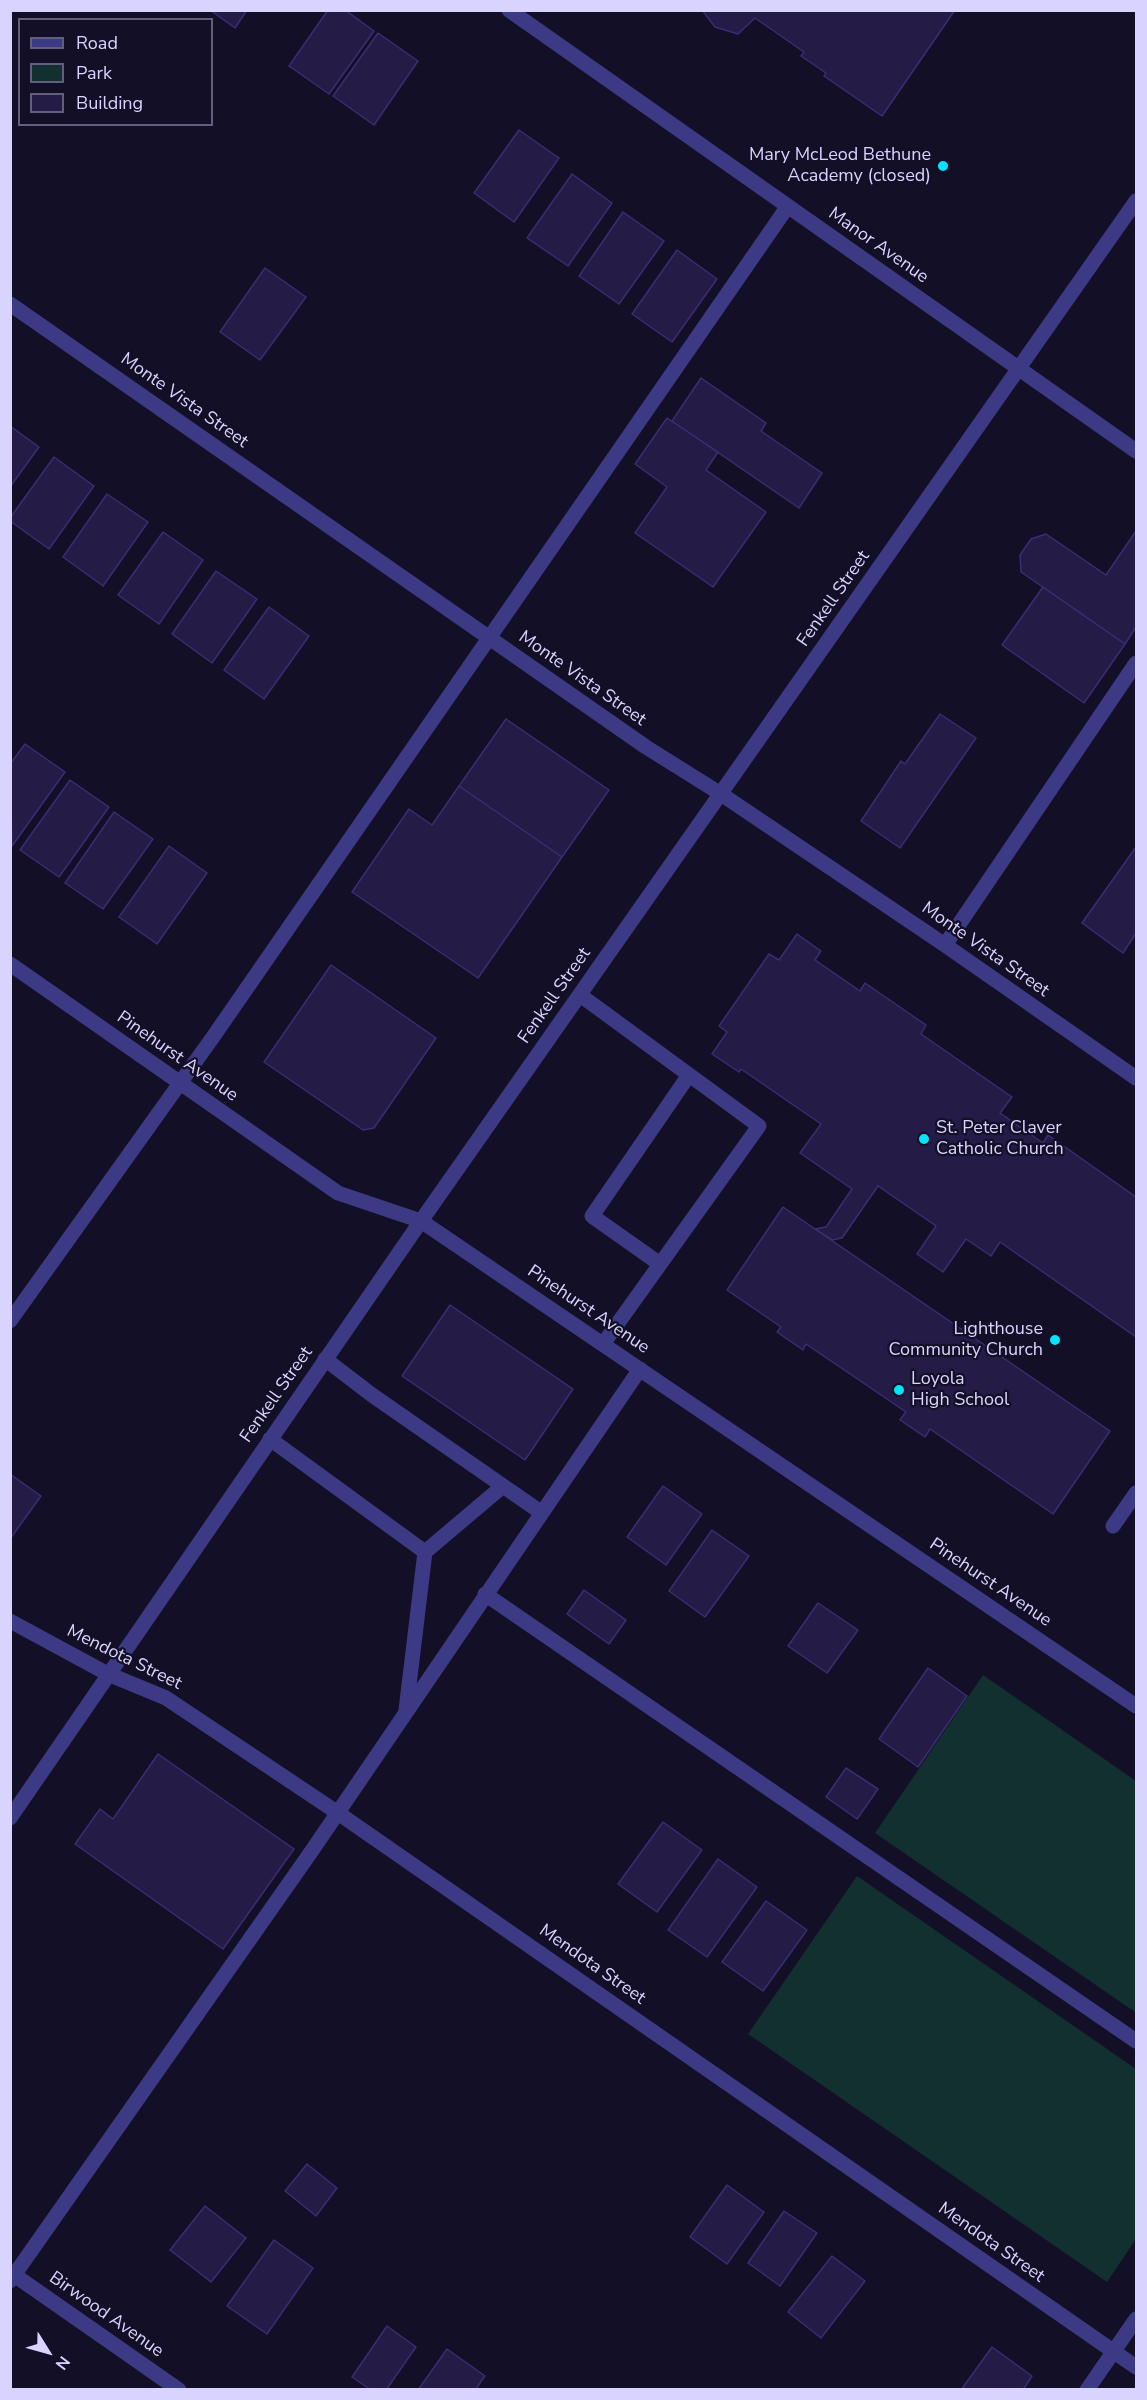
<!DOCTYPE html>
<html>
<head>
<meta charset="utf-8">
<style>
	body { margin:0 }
	#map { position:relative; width:1147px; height:2400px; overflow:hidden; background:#130f26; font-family:"Nunito Sans",sans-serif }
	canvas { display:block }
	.frame { position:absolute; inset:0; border:12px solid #d9d4ff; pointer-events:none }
	.legend { position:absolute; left:18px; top:18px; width:195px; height:108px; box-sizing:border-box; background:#130f26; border:2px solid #625e7d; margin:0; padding:8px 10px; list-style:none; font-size:18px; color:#d9d4ff }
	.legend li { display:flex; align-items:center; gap:12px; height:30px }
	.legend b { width:30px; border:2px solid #625e7d }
	.north { position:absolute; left:18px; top:2322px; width:60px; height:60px; -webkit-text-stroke:4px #130f26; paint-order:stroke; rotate:127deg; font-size:16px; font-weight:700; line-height:24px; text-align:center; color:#d9d4ff }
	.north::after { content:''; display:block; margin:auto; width:21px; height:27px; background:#d9d4ff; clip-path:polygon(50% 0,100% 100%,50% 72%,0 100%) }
</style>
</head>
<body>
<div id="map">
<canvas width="1147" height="2400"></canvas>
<div class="frame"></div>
<ul class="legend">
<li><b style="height:8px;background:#3d3a85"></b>Road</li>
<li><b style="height:16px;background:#12302f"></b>Park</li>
<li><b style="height:16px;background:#241b47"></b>Building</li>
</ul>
<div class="north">N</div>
</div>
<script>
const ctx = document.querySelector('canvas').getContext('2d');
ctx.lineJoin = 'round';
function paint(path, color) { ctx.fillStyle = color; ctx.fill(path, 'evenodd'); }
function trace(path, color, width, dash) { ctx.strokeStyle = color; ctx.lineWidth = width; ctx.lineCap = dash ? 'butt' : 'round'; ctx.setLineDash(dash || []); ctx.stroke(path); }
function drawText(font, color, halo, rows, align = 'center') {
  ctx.font = font + ' "Nunito Sans",sans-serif'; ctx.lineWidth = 4.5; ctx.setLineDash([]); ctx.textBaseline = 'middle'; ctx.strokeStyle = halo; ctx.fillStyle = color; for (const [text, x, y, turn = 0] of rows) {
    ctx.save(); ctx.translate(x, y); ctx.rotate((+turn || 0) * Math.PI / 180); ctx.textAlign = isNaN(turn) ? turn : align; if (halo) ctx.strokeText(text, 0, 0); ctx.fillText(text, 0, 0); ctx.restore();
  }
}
paint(new Path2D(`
	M983,1675L1136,1781L1135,2012L875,1833Z
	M857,1876L1136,2069V2239L1107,2282L748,2034Z`), '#12302f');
const building = new Path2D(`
	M210,10H247L235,28Z
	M328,10H345L374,31L329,94L289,66Z
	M702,10H955L882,116L824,76L826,73L801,56L804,52L755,18L738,34L715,27Z
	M378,33L418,61L374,125L333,96Z
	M519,130L559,158L514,222L474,193Z
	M572,174L612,203L568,266L527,238Z
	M623,212L664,241L619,304L579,276Z
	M677,250L717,279L672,342L632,314Z
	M265,268L306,297L260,360L220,332Z
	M701,378L766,423L761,431L822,473L799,508L672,421Z
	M667,418L718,452L706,470L766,512L713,587L635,533L667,487L635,464Z
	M10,426L39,447L10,487Z
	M54,457L94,486L49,549L10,521V518Z
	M107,494L148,522L103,586L63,557Z
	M1136,531V627L1125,644L1021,572L1020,555L1031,539L1046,534L1106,575Z
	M163,532L203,560L159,624L118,595Z
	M216,571L257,599L212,663L172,634Z
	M1043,587L1125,644L1084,703L1002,645Z
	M269,607L309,636L264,699L224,670Z
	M940,714L976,738L900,848L861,821L901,761L905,764Z
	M506,719L609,790L562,857L459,786Z
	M25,744L65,772L12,846L10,764Z
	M70,780L109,807L59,877L20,850Z
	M459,786L562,857L478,978L352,892L409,809L432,825Z
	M114,812L153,839L103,909L65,883Z
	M169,846L207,873L157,944L119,917Z
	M1136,847V933L1123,953L1082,923Z
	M797,934L821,951L815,960L860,991L865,983L926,1025L921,1034L1012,1097L1000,1113L1043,1143L1048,1135L1136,1197V1337L1000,1242L991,1256L966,1239L943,1272L917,1254L936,1226L878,1186L842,1238L832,1240L815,1229L826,1227L852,1189L800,1153L821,1124L741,1069L739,1072L712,1054L727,1032L719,1026L769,954L779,960Z
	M331,965L436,1038L374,1128L363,1130L264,1062Z
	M783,1207L1110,1431L1053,1514L930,1429L925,1437L900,1420L906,1412L806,1344L803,1350L777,1332L781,1327L727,1290Z
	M450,1305L573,1389L525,1460L402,1376Z
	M10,1474L41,1496L10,1539Z
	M663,1486L702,1514L666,1565L627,1537Z
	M712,1530L749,1556L705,1617L669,1591Z
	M584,1590L626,1620L609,1644L567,1614Z
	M818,1603L858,1630L827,1673L788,1646Z
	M928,1668L967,1696L918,1767L879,1739Z
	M158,1754L294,1849L223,1949L75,1844L100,1809L113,1819Z
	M846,1768L878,1789L857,1819L826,1797Z
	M663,1822L702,1850L657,1912L618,1884Z
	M718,1859L757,1887L707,1957L668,1930Z
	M766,1901L807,1930L763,1991L722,1962Z
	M307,2164L337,2188L316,2216L285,2191Z
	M727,2185L764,2212L727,2264L690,2237Z
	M205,2206L246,2238L211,2282L170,2250Z
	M784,2211L817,2233L780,2286L748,2263Z
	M274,2240L313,2268L267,2334L227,2306Z
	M832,2256L865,2281L821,2338L788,2312Z
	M387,2326L416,2347L386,2390H371L352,2377Z
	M992,2347L1032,2376L1023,2390H961Z
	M447,2349L485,2376L475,2390H418Z`);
paint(building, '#241b47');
trace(building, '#3b2d73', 1.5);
trace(new Path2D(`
	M509,10L1136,451
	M10,304L646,747L721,794L945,945L1136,1078
	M945,945L1136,663
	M10,964L338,1193L421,1221L1136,1706
	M580,995L759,1126L603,1344
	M660,1264L592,1216L689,1075
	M10,1321L213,1037L788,206
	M325,1359L372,1395L542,1513
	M270,1439L425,1552L406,1710
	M1113,1526L1136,1493
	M425,1552L503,1486
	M485,1594L1136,2041
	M10,1621L108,1674L166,1698L338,1813L1136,2367
	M10,1818L421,1221L1136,201
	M10,2272L179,2390
	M10,2281L311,1852L640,1369
	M1087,2390L1136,2319`), '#3d3a85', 15);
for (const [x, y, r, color] of [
	[943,166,6,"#00e5ff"],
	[924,1139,6,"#00e5ff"],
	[1055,1340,6,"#00e5ff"],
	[899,1390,6,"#00e5ff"]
]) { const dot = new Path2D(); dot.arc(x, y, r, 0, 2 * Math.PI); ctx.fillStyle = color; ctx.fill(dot); trace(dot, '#130f26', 2); }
drawText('18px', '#d9d4ff', '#130f26', [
	["Mary McLeod Bethune",931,156],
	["Academy (closed)",931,177],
	["St. Peter Claver",936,1129,"left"],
	["Catholic Church",936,1150,"left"],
	["Lighthouse",1043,1330],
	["Community Church",1043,1351],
	["Loyola",911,1380,"left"],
	["High School",911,1401,"left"]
], 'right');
drawText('18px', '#d9d4ff', '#130f26', [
	["Manor Avenue",878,246,35],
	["Monte Vista Street",184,401,35],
	["Fenkell Street",834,599,-55],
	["Monte Vista Street",582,679,35],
	["Monte Vista Street",985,950,35],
	["Fenkell Street",555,996,-55],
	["Pinehurst Avenue",177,1057,35],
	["Pinehurst Avenue",588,1310,34],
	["Fenkell Street",277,1395,-55],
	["Pinehurst Avenue",990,1583,34],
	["Mendota Street",124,1658,26],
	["Mendota Street",592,1965,35],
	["Mendota Street",991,2243,35],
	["Birwood Avenue",106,2315,35]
]);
</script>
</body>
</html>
